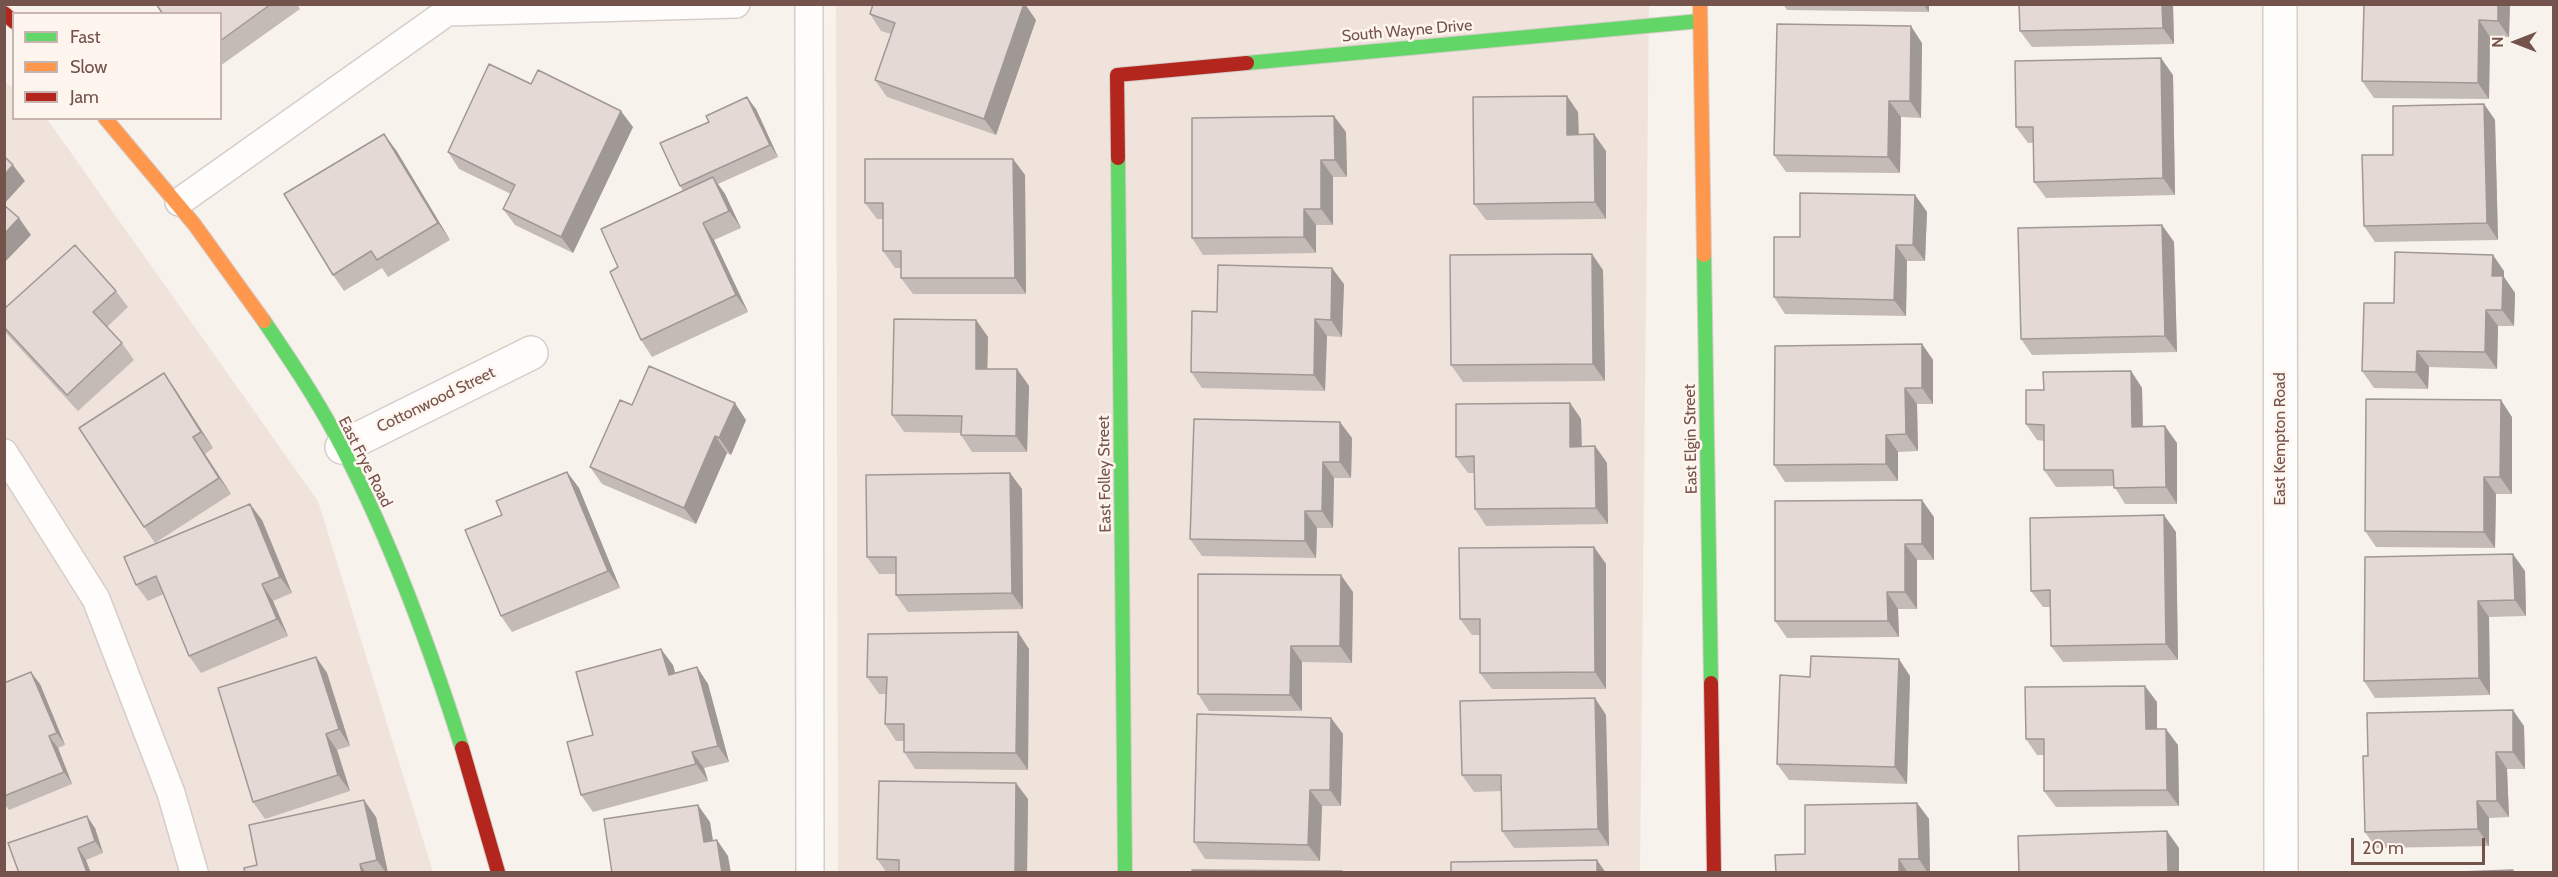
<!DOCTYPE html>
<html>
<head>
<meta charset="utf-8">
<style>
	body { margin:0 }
	#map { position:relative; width:2558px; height:877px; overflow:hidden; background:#f8f2ed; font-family:Cabin,sans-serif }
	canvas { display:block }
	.frame { position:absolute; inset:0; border:6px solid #75534d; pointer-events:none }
	.legend { position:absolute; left:12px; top:12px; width:210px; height:108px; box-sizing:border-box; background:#fef5ef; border:2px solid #c7b4ae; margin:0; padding:8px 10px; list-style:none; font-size:18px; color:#75534d }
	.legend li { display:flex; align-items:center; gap:12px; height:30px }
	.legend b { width:30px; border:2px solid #c7b4ae }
	.north { position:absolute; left:2486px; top:12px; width:60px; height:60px; -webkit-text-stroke:4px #fef5ef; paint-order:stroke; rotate:270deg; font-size:16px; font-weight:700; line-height:24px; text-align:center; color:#75534d }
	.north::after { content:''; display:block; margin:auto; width:21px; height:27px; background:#75534d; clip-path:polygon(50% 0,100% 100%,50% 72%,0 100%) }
	.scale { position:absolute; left:2351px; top:838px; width:134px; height:27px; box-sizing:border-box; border:3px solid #75534d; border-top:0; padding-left:8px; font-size:18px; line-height:21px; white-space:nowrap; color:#75534d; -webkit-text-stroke:4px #fef5ef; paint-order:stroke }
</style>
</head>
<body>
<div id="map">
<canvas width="2558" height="877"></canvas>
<div class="frame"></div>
<ul class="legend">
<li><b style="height:8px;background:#63d668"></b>Fast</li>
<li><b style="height:8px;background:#ff974d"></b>Slow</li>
<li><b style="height:8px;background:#b3261e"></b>Jam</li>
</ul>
<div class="north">N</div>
<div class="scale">20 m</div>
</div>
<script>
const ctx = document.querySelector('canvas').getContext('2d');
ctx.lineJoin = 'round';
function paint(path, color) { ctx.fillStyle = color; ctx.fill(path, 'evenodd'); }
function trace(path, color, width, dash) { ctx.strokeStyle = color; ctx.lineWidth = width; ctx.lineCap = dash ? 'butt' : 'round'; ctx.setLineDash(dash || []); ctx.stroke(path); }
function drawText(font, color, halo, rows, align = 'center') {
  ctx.font = font + ' Cabin,sans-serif'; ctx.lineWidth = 5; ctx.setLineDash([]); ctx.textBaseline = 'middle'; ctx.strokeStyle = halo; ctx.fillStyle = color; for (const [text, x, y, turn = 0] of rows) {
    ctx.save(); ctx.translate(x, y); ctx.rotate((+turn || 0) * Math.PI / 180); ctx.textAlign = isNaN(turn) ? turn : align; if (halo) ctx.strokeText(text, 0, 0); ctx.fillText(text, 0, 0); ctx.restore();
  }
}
paint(new Path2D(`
	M836,5H1649L1640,872H838Z
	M4,80L13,88L14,118L47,119L318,501L433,872H5Z`), '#f0e3db');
const lane = new Path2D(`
	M809,4L810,872
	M179,202L447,12L736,4
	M4,453L96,599L171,793L194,872`);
const street = new Path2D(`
	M2280,4L2281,872
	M342,447L531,353`);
const fast = new Path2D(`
	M1247,63L1700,21
	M1118,158L1125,872
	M1704,255L1711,683
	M264,321C289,358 314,395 335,434C388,533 428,641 462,748`);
const slow = new Path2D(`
	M1700,4L1704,255
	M105,118L194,224L264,321`);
const jam = new Path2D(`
	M4,13L14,22
	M1118,158L1117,75L1247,63
	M1711,683L1714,872
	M462,748L498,872`);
trace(lane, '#d6cdca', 30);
trace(street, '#d6cdca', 36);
trace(fast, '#d7cdc9', 16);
trace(slow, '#d7cdc9', 16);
trace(jam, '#d7cdc9', 16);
trace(lane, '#fefdfc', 27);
trace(street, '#fefdfc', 33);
trace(fast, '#63d668', 14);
trace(slow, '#ff974d', 14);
trace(jam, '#b3261e', 14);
paint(new Path2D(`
	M156,4H297L300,9L220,66V14Z
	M1783,4H1929V12L1787,10Z
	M2173,4L2174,44L2032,47L2020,31Z
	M2364,4H2510L2509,37H2490L2489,99L2374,98L2362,81Z
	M870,14L1036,20L996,135L887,97L875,80L891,34L881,31Z
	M1922,43L1921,118L1901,117L1900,173L1786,172L1774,155Z
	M2173,75L2175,195L2046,198L2034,182L2033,143H2028L2016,127Z
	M531,84L633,127L573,253L515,225L503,209L511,194L459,169L448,152Z
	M2484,104L2495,120L2498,240L2375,242L2364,226L2393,155Z
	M756,109L778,157L718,184L725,194L741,228L714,240L748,312L652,357L641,340L618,267L683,191L680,186Z
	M1578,112L1579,135L1606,151V219L1486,220L1474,204Z
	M1346,132L1347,177H1333V225H1316V253L1203,255L1192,238Z
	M396,150L450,240L388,277L382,268L344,291L333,275Z
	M1013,159L1025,175L1026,294H913L901,278V268H895L883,251V219H877L865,203Z
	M1915,195L1927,212L1925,261H1907L1906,316L1785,314L1774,297L1800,237Z
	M2162,225L2174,242L2177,352L2032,355L2021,339Z
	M1603,270L1605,381L1463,382L1451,365Z
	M2504,271V277L2515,293L2514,326H2498L2497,369L2429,367L2428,389L2374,388L2362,371L2394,303Z
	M1344,284L1342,337L1327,336L1325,391L1202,388L1191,372L1217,312Z
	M116,291L128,307L107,327L122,343L134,360L78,411L7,334L4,330V309Z
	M976,320L988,337L987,369H1017L1029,386L1027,452H972L961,435V433L904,432L892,415Z
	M1922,344L1933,360V404H1917L1918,451L1898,452V481L1785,482L1774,465Z
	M2131,371L2142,388L2143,427L2177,443V504H2125L2114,486L2056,487L2044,470V441L2037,440L2026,424L2044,390Z
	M175,389L213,448L205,454L231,494L155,543L144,527Z
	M1570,403L1581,419L1582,447L1595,446L1607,463L1608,524L1486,526L1475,509L1474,473H1468L1456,457Z
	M632,405L746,420L731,455L727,453L696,524L602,484L590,467Z
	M2512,417V494H2496L2495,548L2376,547L2365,531Z
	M1352,438L1351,478H1334L1333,528H1317L1316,558L1202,556L1190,539Z
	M567,472L579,488L620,588L512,632L501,616L502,515Z
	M1022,489L1023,609L908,612L896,595V574H879L867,557Z
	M1934,517V560H1917V609H1898L1899,637L1787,638L1775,621Z
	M262,520L292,593L273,601L288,636L201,673L189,656L164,594L148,601L136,585Z
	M2176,532L2178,660L2063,662L2051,646L2050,607H2043L2031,591Z
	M1594,547L1606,564V689H1492L1480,673V635H1472L1460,619Z
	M2365,557L2525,571L2526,616L2489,617L2490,695L2375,698L2364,681Z
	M1353,592L1352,663L1302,662V711H1209L1198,694Z
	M1029,649L1028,770L915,769L904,752V741H896L885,724L886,694H879L867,677Z
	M316,657L327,673L350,746L337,750L350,791L265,819L253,802Z
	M673,665L675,673L697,667L708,684L729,762L704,768L708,781L593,812L581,795L593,735Z
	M1910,676L1907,784L1789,780L1777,764Z
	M4,683L40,684L65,745L58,748L72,784L9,810L4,803Z
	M2157,702V729L2178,745L2179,806L2056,807L2044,791V755H2037L2026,739Z
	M1606,715L1609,846L1514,848L1502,831V791L1474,792L1462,775Z
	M1331,718L1343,734L1341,806H1322L1320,861L1205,859L1194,842Z
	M2524,726L2525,769H2507L2509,817L2489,818V846L2376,848L2365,832L2368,756Z
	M1028,799L1027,873H887L877,859Z
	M1917,803L1929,819L1930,873H1776L1805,854Z
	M376,817L388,873H245L257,865Z
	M95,828L103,853L86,860L19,873Z`), '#c4bbb7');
paint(new Path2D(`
	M1024,4H1025L1036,20L996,135L984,119Z
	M1923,4H1929V12Z
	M2162,4H2173L2174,44L2163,28Z
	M2498,4H2510L2509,37L2498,21Z
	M2479,20L2490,37L2489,99L2478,83Z
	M1911,26L1922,43L1921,118L1910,101Z
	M2161,58L2173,75L2175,195L2163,178Z
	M1567,96L1578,112L1579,152L1567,135Z
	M747,97L756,109L778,157L770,145Z
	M1889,101L1901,117L1900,173L1888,157Z
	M2484,104L2495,120L2498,240L2487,223Z
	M621,111L633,127L573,253L561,237Z
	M1334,116L1346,132L1347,177L1335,160Z
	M384,134L396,150L450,240L438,223Z
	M1594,134L1606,151V219L1595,202Z
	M1013,159L1025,175L1026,294L1015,278Z
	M1321,160L1333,177V225L1321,209Z
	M13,165L25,181L4,204V175Z
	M713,177L725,194L741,228L729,211Z
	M1915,195L1927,212L1925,261L1913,245Z
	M1304,209L1316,225V253L1304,237Z
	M19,218L31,235L4,263V234Z
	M703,223L714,240L748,312L736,295Z
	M2162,225L2174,242L2177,352L2165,336Z
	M1896,245L1907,261L1906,316L1894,300Z
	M1592,254L1603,270L1605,381L1593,364Z
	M2493,255L2504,271V277L2515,293L2514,326L2502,310L2492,276Z
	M1332,268L1344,284L1342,337L1331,320Z
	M2486,310L2498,326L2497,369L2485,352Z
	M1315,319L1327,336L1325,391L1314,375Z
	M976,320L988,337L987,385L976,369Z
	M1922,344L1933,360V404L1922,388Z
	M2417,351L2429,367L2428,389L2416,372Z
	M1017,369L1029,386L1027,452L1016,436Z
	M2131,371L2142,388L2143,443L2132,427Z
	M164,373L175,389L213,448L201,432Z
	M1905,388L1917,404L1918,451L1906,434Z
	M2501,400L2512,417V494L2500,477Z
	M735,403L746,420L731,455L719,438Z
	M1570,403L1581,419L1582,463L1570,447Z
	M1340,422L1352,438L1351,478L1340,462Z
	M2165,426L2177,443V504L2166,487Z
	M1886,435L1898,452V481L1886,464Z
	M715,436L727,453L696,524L684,508Z
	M193,437L205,454L231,494L219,478Z
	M1595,446L1607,463L1608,524L1596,508Z
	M1323,462L1334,478L1333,528L1322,511Z
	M567,472L579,488L620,588L608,571Z
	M1010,473L1022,489L1023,609L1012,593Z
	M2484,477L2496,494L2495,548L2484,532Z
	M1922,500L1934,517V560L1922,544Z
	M250,504L262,520L292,593L280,577Z
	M1305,511L1317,528L1316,558L1305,541Z
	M2164,515L2176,532L2178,660L2166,644Z
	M1905,544L1917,560V609L1905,592Z
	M1594,547L1606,564V689L1595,672Z
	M2513,554L2525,571L2526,616L2515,600Z
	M1341,575L1353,592L1352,663L1340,646Z
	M262,584L273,601L288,636L277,619Z
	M1887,592L1898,609L1899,637L1888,621Z
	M2478,601L2489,617L2490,695L2479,678Z
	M1018,632L1029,649L1028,770L1016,753Z
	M1291,646L1302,662V711L1290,695Z
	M661,649L673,665L680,691L669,675Z
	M316,657L327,673L350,746L339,729Z
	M1899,659L1910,676L1907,784L1895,767Z
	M697,667L708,684L729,762L718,746Z
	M31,672L40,684L65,745L57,733Z
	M2145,686L2157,702V746L2146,729Z
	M1595,698L1606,715L1609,846L1598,829Z
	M2513,710L2524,726L2525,769L2513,752Z
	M1331,718L1343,734L1341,806L1330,790Z
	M2166,729L2178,745L2179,806L2167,790Z
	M326,734L337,750L350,791L338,775Z
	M49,736L58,748L72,784L64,772Z
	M692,752L704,768L708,781L696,764Z
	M2496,752L2507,769L2509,817L2497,801Z
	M1016,783L1028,799L1027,873H1015Z
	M1310,790L1322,806L1320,861L1308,845Z
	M364,800L376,817L388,873H386L377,860Z
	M2477,801L2489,818V846L2478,829Z
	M1917,803L1929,819L1930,873H1928L1919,859Z
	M698,805L710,822L716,859L704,842Z
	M87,816L95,828L103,853L95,841Z
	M2167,831L2179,848V873H2168Z
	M717,840L728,856L731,873H722Z
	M78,848L86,860L91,873H87Z
	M1899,859L1908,873H1899Z
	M1597,860L1606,873H1597Z
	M360,864L366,873H362Z`), '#a09895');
const building = new Path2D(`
	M156,4H271L220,41V14H163Z
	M873,4H1024L984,119L875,80L895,23L870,14Z
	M2019,4H2162L2163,28L2020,31Z
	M2364,4H2498V21L2479,20L2478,83L2362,81Z
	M1777,24L1911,26L1910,101H1889L1888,157L1774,155Z
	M2161,58L2163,178L2034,182L2033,127H2016L2015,61Z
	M489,64L531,84L538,70L621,111L561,237L503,209L515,185L448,152Z
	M1567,96V135L1594,134L1595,202L1474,204L1473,97Z
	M747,97L770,145L680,186L660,143L709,122L706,116Z
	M2484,104L2487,223L2364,226L2362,155H2393V106Z
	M1334,116L1335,160H1321V209H1304V237L1192,238V118Z
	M384,134L438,223L377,260L371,251L333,275L284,194Z
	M4,156L13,165L4,175Z
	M865,159H1013L1015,278H901V251H883V203H865Z
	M713,177L729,211L703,223L736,295L641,340L610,272L618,267L601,229Z
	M1800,193L1915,195L1913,245H1896L1894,300L1774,297V237H1800Z
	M4,205L19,218L4,234Z
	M2162,225L2165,336L2021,339L2018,228Z
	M75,245L116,291L93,312L122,343L67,395L4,327V309Z
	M2395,252L2493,255L2492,276H2503L2502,310H2486L2485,352L2417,351L2416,372L2362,371L2364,303H2394Z
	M1592,254L1593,364L1451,365L1450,255Z
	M1218,265L1332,268L1331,320L1315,319L1314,375L1191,372L1192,311L1217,312Z
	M894,319L976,320V369H1017L1016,436L961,435L962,416L892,415Z
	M1922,344V388H1905L1906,434L1886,435V464L1774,465L1775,346Z
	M649,366L735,403L719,438L715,436L684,508L590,467L620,400L632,405Z
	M2131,371L2132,427L2165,426L2166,487L2114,488L2113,470H2044V425L2026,424V390H2044L2043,372Z
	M164,373L201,432L193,437L219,478L144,527L79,428Z
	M2366,399L2501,400L2500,477H2484V532L2365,531Z
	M1570,403V447L1595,446L1596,508L1475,509L1474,456L1456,457V404Z
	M1194,419L1340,422V462H1323L1322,511H1305V541L1190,539Z
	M567,472L608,571L501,616L465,530L502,515L496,501Z
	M1010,473L1012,593L896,595V557H867L866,475Z
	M1922,500V544H1905V592H1887L1888,621H1775V501Z
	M250,504L280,577L262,584L277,619L189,656L156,576L136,585L124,557Z
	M2164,515L2166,644L2051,646L2050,590L2031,591L2030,518Z
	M1594,547L1595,672L1480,673V619H1460L1459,548Z
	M2513,554L2515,600L2478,601L2479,678L2364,681L2365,557Z
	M1198,574L1341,575L1340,646H1291L1290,695L1198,694Z
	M1018,632L1016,753L904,752V724H885L887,677H867L868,634Z
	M661,649L669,675L697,667L718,746L692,752L696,764L581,795L567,742L593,735L576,672Z
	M1811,656L1899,659L1895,767L1777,764L1780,675L1810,677Z
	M316,657L339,729L326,734L338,775L253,802L218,688Z
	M31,672L57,733L49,736L64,772L4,796V683Z
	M2145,686L2146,729H2166L2167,790L2044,791V739H2026L2025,687Z
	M1595,698L1598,829L1502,831L1501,775H1462L1460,701Z
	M2513,710V752H2496L2497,801H2477L2478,829L2365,832L2363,756H2368L2367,713Z
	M1197,714L1331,718L1330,790H1310L1308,845L1194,842Z
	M879,781L1016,783L1015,873H899V860L877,859Z
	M364,800L377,860L360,864L362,873H245L244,868L257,865L249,825Z
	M1917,803L1919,859H1899V873H1776L1775,855L1805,854V805Z
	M698,805L704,842L717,840L722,873H612L604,819Z
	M87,816L95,841L78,848L87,873H19L8,843Z
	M2167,831L2168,873H2019L2018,836Z
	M1597,860V873H1451V862Z
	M1192,870L1342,871L1343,873H1192Z
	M2513,870V873H2432Z`);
paint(building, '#e4d9d5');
trace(building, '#a09895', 1.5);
drawText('16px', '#75534d', '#fef5ef', [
	["South Wayne Drive",1407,31,-5],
	["Cottonwood Street",436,400,-26],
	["East Elgin Street",1691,439,-91],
	["East Kempton Road",2280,439,-90],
	["East Frye Road",365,462,63],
	["East Folley Street",1105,474,-91]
]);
</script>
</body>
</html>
